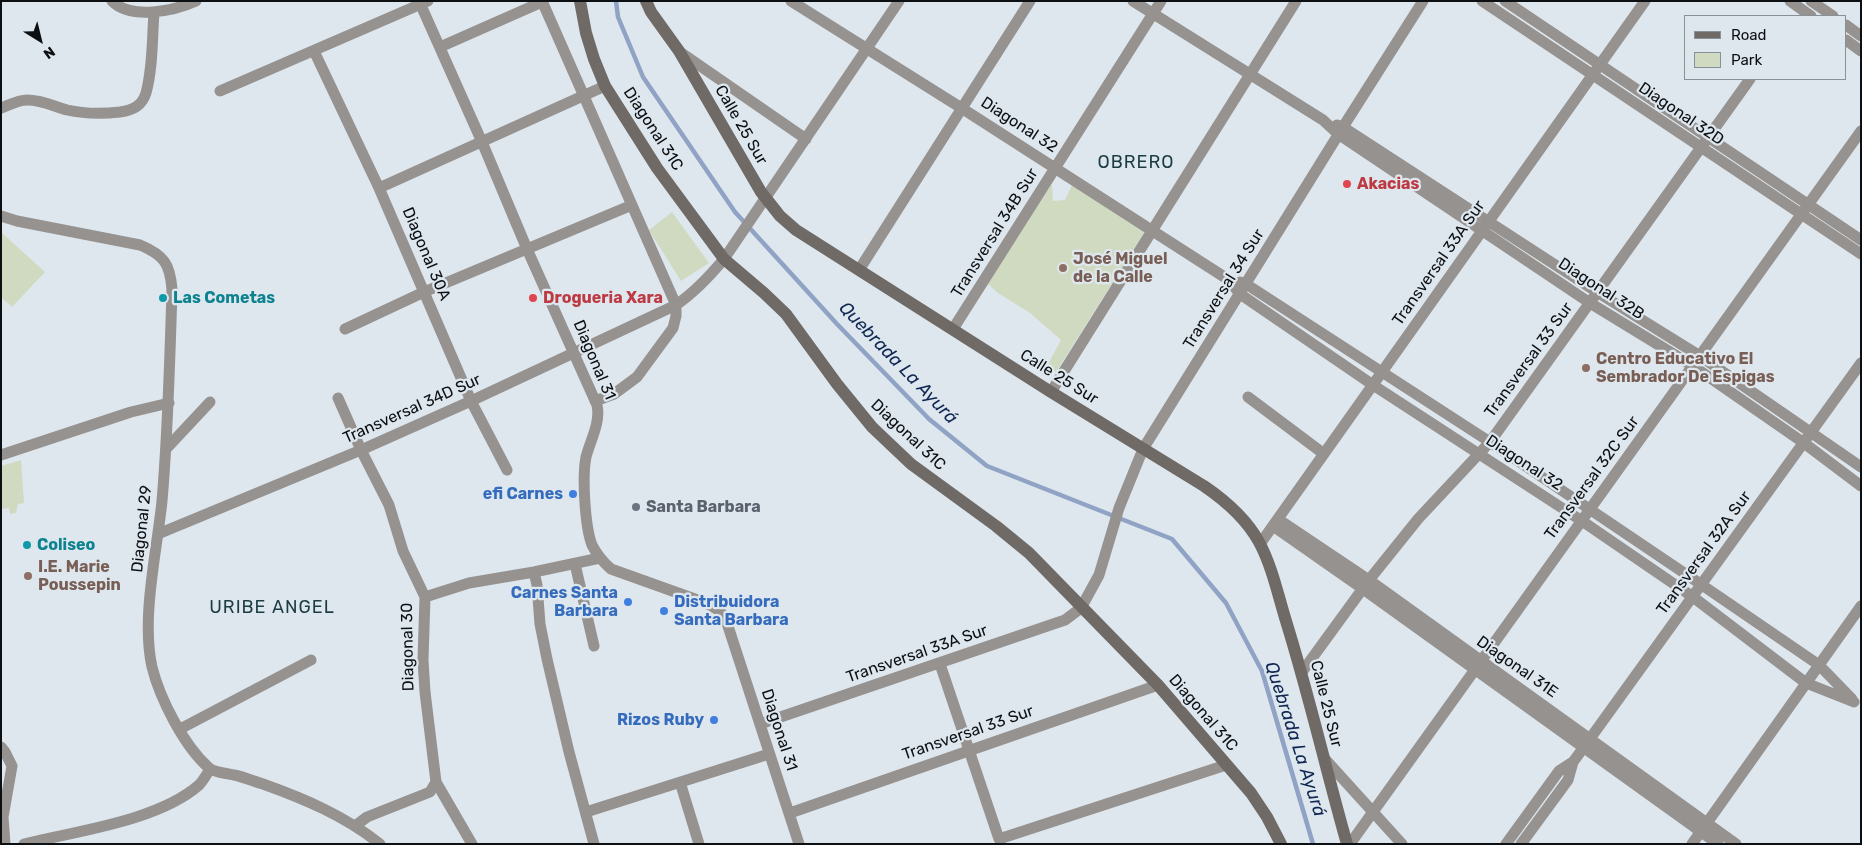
<!DOCTYPE html>
<html>
<head>
<meta charset="utf-8">
<style>
	body { margin:0 }
	#map { position:relative; width:1862px; height:845px; overflow:hidden; background:#dee7ee; font-family:Rubik,sans-serif }
	canvas { display:block }
	.frame { position:absolute; inset:0; border:2px solid #0d1013; pointer-events:none }
	.legend { position:absolute; left:1684px; top:15px; width:162px; height:65px; box-sizing:border-box; background:#dee7ee; border:1px solid #8a9196; margin:0; padding:6px 9px; list-style:none; font-size:15px; color:#0d1013 }
	.legend li { display:flex; align-items:center; gap:10px; height:25px }
	.legend b { width:25px; border:1px solid #8a9196 }
	.north { position:absolute; left:15px; top:15px; width:50px; height:50px; -webkit-text-stroke:4px #dee7ee; paint-order:stroke; rotate:144deg; font-size:14px; font-weight:700; line-height:20px; text-align:center; color:#0d1013 }
	.north::after { content:''; display:block; margin:auto; width:18px; height:22px; background:#0d1013; clip-path:polygon(50% 0,100% 100%,50% 72%,0 100%) }
</style>
</head>
<body>
<div id="map">
<canvas width="1862" height="845"></canvas>
<div class="frame"></div>
<ul class="legend">
<li><b style="height:6px;background:#6f6a66"></b>Road</li>
<li><b style="height:14px;background:#d0dac0"></b>Park</li>
</ul>
<div class="north">N</div>
</div>
<script>
const ctx = document.querySelector('canvas').getContext('2d');
ctx.lineJoin = 'round';
function paint(path, color) { ctx.fillStyle = color; ctx.fill(path, 'evenodd'); }
function trace(path, color, width, dash) { ctx.strokeStyle = color; ctx.lineWidth = width; ctx.lineCap = dash ? 'butt' : 'round'; ctx.setLineDash(dash || []); ctx.stroke(path); }
function drawText(font, color, halo, rows, align = 'center') {
  ctx.font = font + ' Rubik,sans-serif'; ctx.lineWidth = 4.5; ctx.setLineDash([]); ctx.textBaseline = 'middle'; ctx.strokeStyle = halo; ctx.fillStyle = color; for (const [text, x, y, turn = 0] of rows) {
    ctx.save(); ctx.translate(x, y); ctx.rotate((+turn || 0) * Math.PI / 180); ctx.textAlign = isNaN(turn) ? turn : align; if (halo) ctx.strokeText(text, 0, 0); ctx.fillText(text, 0, 0); ctx.restore();
  }
}
paint(new Path2D(`
	M1073,183L1145,231L1056,372L1047,366L1061,340L1030,313L998,293L986,282L1052,184L1053,201L1065,200Z
	M672,212L709,263L681,281L649,230Z
	M1,232L45,272L12,307L1,297Z
	M21,460L24,503L18,504L16,513L10,514L9,508L1,509V466Z`), '#d0dac0');
trace(new Path2D(`
	M616,1L618,17L643,77L735,212L837,324L929,419L987,466L1172,539L1226,603L1262,671L1313,844`), '#90a3c5', 4.5);
trace(new Path2D(`
	M112,1C131,20 174,11 196,1
	M419,1L482,142L527,249L597,405C601,422 590,441 586,457C582,477 585,527 592,545C597,555 603,562 611,569L706,603L720,611L726,620L799,844
	M542,1L676,305V316L673,328L637,377L614,394L595,401
	M791,1L963,109L1229,280L1240,294L1373,385L1582,521L1693,597L1806,683L1854,702
	M1133,1L1323,120L1338,134L1590,303L1693,366L1804,443L1861,486
	M1482,1L1861,254
	M1505,1L1861,240
	M1790,1L1811,16
	M1811,1L1833,16
	M1846,25L1861,36
	M1846,40L1861,51
	M440,47L542,2
	M314,51L379,188L471,401L507,470
	M680,52L806,139
	M220,91L428,1
	M1,108C9,105 18,100 27,100C42,100 53,106 67,110C85,114 102,114 120,112C133,110 142,106 146,93C153,67 152,39 154,13
	M1337,125L1343,127L1597,292L1700,356L1861,467
	M379,188L605,86
	M1,216L17,221L140,245C164,255 170,264 172,289C170,360 168,431 162,501C157,551 141,618 152,667C160,699 184,746 209,768C215,773 227,773 234,775C244,777 253,781 263,784C305,799 345,816 380,844
	M859,270L1030,1
	M1240,282L1246,284L1490,442L1702,585L1819,665L1852,699
	M345,329L424,292L632,205
	M953,329L1161,1
	M1051,392L1296,1
	M1248,397L1324,454
	M338,398L361,450L389,505L403,551L425,597L423,660L425,692L436,782L472,844
	M166,449L210,402
	M1,455L131,412L169,403
	M1278,519L1369,580L1736,844
	M1273,526L1363,589L1718,844
	M158,534L361,450L471,401L676,305C695,292 709,277 724,259L899,1
	M1260,544L1645,1
	M575,564L594,646
	M534,572L537,585L540,624L547,659L569,752L594,844
	M425,597L469,583L534,572L600,558
	M940,664L999,839L1226,765
	M1302,672L1369,580L1418,519L1490,442L1750,79
	M760,724L1065,620L1081,608L1099,575L1119,508L1143,449L1343,127L1423,1
	M180,729L311,660
	M1,747L5,752L12,766L3,817L5,844
	M1324,758L1402,844
	M680,782L699,844
	M586,812L769,754
	M790,813L1158,685
	M355,826L367,817L430,792L436,782
	M24,844C76,831 158,821 199,785C203,781 207,774 210,769
	M1350,844L1861,131
	M1506,844L1559,771L1573,762
	M1521,844L1568,780L1573,762L1584,747L1861,363
	M1692,844L1861,606`), '#96928f', 11);
trace(new Path2D(`
	M580,1L586,33L594,59L605,86L657,168L724,259L764,293L786,314L837,384L872,427L911,464L996,526L1029,553L1158,685L1251,793L1267,817L1281,844
	M646,1L651,12L679,51L761,192L780,216L796,230L1051,392L1204,486C1226,501 1246,518 1259,542C1272,566 1278,595 1286,621C1309,695 1326,770 1347,844`), '#6f6a66', 12);
for (const [x, y, r, color] of [
	[1347,184,5,"#e0444e"],
	[1063,268,5,"#8d6e63"],
	[163,298,5,"#0f9aa8"],
	[533,298,5,"#e0444e"],
	[1586,368,5,"#8d6e63"],
	[573,494,5,"#3f7fe0"],
	[636,507,5,"#6b7280"],
	[27,545,5,"#0f9aa8"],
	[28,576,5,"#8d6e63"],
	[628,602,5,"#3f7fe0"],
	[664,611,5,"#3f7fe0"],
	[714,720,5,"#3f7fe0"]
]) { const dot = new Path2D(); dot.arc(x, y, r, 0, 2 * Math.PI); ctx.fillStyle = color; ctx.fill(dot); trace(dot, '#dee7ee', 2); }
drawText('16px', '#0d1013', '#dee7ee', [
	["Diagonal 32D",1681,114,34],
	["Calle 25 Sur",741,125,60],
	["Diagonal 32",1019,125,33],
	["Diagonal 31C",653,129,57],
	["Transversal 34B Sur",995,233,-58],
	["Diagonal 30A",426,254,67],
	["Transversal 33A Sur",1439,263,-55],
	["Transversal 34 Sur",1224,289,-58],
	["Diagonal 32B",1601,289,33],
	["Diagonal 31",594,360,67],
	["Transversal 33 Sur",1529,360,-54],
	["Calle 25 Sur",1059,377,32],
	["Transversal 34D Sur",412,409,-24],
	["Diagonal 31C",908,435,43],
	["Diagonal 32",1524,463,33],
	["Transversal 32C Sur",1592,478,-54],
	["Diagonal 29",142,529,-84],
	["Transversal 32A Sur",1704,553,-54],
	["Diagonal 30",408,647,-91],
	["Transversal 33A Sur",917,654,-19],
	["Diagonal 31E",1517,667,35],
	["Calle 25 Sur",1326,704,76],
	["Diagonal 31C",1203,713,49],
	["Diagonal 31",779,730,72],
	["Transversal 33 Sur",968,733,-19]
]);
drawText('bold 16px', '#be3a42', '#dee7ee', [
	["Akacias",1357,184],
	["Drogueria Xara",543,298]
], 'left');
drawText('bold 16px', '#785e54', '#dee7ee', [
	["José Miguel",1073,259],
	["de la Calle",1073,277],
	["Centro Educativo El",1596,359],
	["Sembrador De Espigas",1596,377],
	["I.E. Marie",38,567],
	["Poussepin",38,585]
], 'left');
drawText('bold 16px', '#0d838f', '#dee7ee', [
	["Las Cometas",173,298],
	["Coliseo",37,545]
], 'left');
drawText('bold 16px', '#366cbe', '#dee7ee', [
	["efi Carnes",563,494],
	["Carnes Santa",618,593],
	["Barbara",618,611],
	["Distribuidora",674,602,"left"],
	["Santa Barbara",674,620,"left"],
	["Rizos Ruby",704,720]
], 'right');
drawText('bold 16px', '#5b616d', '#dee7ee', [
	["Santa Barbara",646,507]
], 'left');
ctx.letterSpacing = '1px';
drawText('18px', '#1b3c42', '#dee7ee', [
	["OBRERO",1136,163],
	["URIBE ANGEL",272,608]
]);
ctx.letterSpacing = '0px';
drawText('italic 18px', '#0f2752', '#dee7ee', [
	["Quebrada La Ayurá",898,363,46],
	["Quebrada La Ayurá",1295,739,72]
]);
</script>
</body>
</html>
